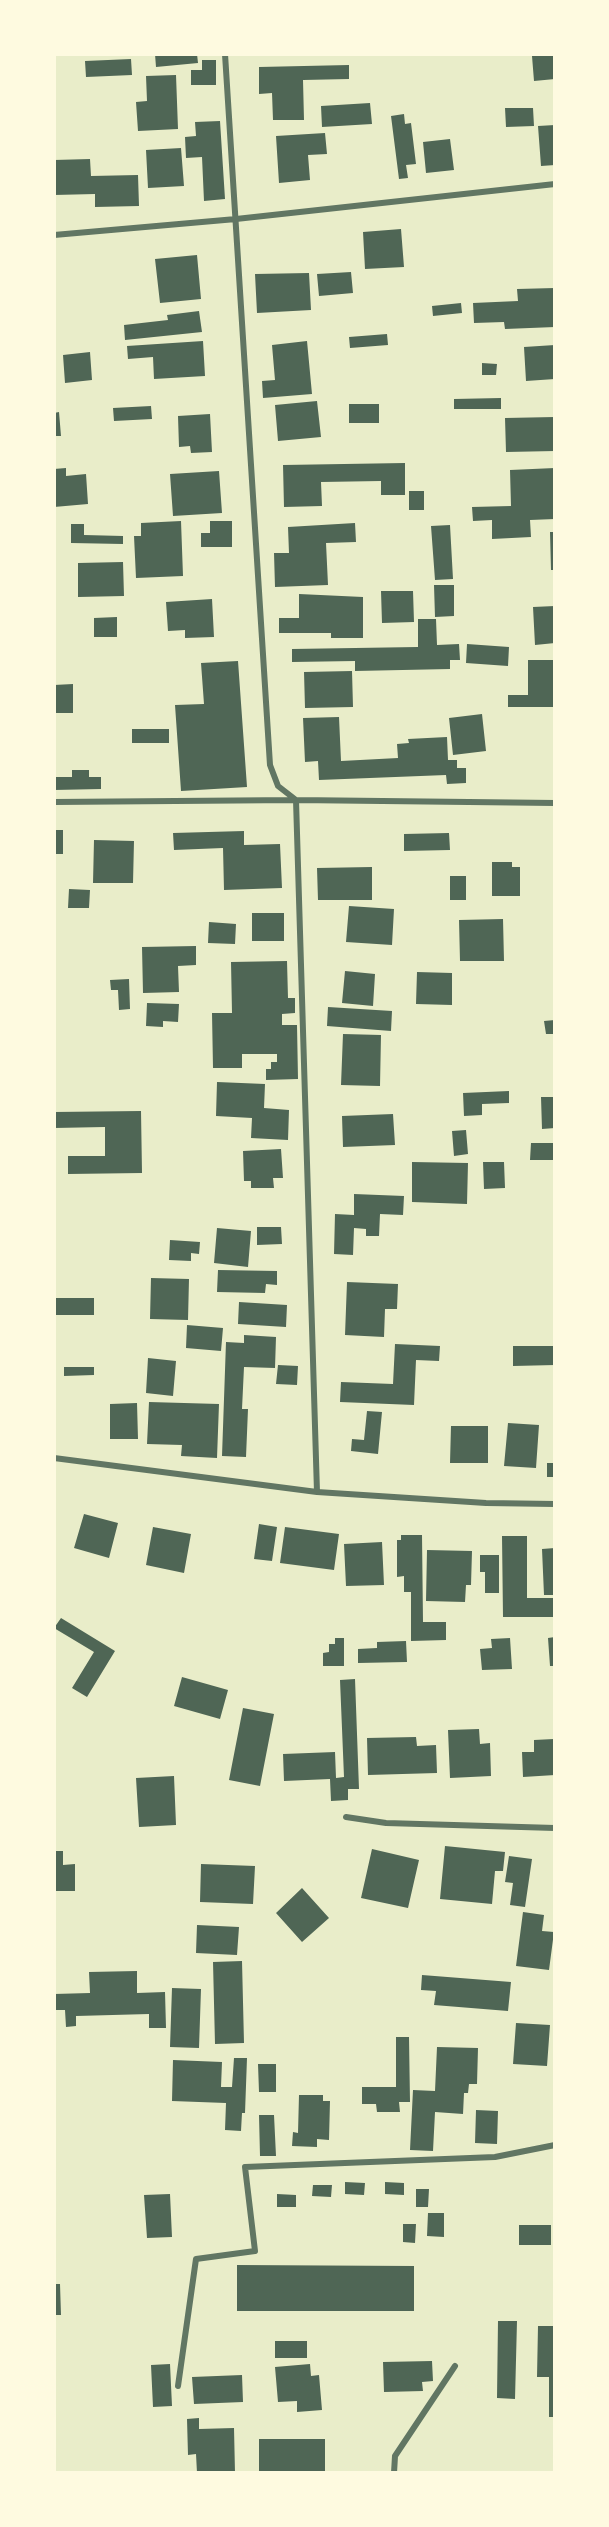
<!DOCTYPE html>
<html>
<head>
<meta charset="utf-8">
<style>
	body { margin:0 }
	#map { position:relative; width:609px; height:2527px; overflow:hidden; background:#e9edc9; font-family:"Fira Sans Condensed",sans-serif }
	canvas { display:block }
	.frame { position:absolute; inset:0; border:56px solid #fefae0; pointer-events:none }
</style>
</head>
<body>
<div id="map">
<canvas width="609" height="2527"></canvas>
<div class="frame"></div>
</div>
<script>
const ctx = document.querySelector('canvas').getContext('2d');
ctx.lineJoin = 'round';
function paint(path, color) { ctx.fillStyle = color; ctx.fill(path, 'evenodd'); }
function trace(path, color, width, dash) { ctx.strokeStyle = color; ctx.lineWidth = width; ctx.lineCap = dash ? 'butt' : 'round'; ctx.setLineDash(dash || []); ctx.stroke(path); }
paint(new Path2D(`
	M155,54H197L198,63L156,67Z
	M555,54V79L534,81L532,56Z
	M131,59L132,75L86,77L85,61Z
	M202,60H216V85H191V70H202Z
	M349,65V79L303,80L304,120H273L272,93L259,94V67Z
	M176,75L178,129L138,131L136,102L147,101L146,76Z
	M370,103L372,124L322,127L321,106Z
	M505,108H533L534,126L506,127Z
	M404,114L405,124L411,123L416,164L406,165L408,178L399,179L391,116Z
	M220,121L225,199L204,201L202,157L186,158L185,137L196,136L195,122Z
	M555,125V165L541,166L538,126Z
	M325,133L327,154L308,155L310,180L279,183L276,136Z
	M450,139L454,170L426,173L423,142Z
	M181,148L184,186L148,188L146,150Z
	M90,159L91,176L138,175L139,206L95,207V194L54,195V160Z
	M401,229L404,267L365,269L363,232Z
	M197,255L201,299L160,303L155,259Z
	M351,272L353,293L319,296L317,274Z
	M309,273L311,310L257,313L255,274Z
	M555,288V327L505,329L504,322L474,323L473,303L518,301L517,289Z
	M461,303L462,313L433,316L432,306Z
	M199,311L202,332L125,340L124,325L168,320L167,315Z
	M387,334L388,345L350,348L349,337Z
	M203,341L205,376L154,379L153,357L128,359L127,346Z
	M307,341L312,394L263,398L262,381L275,380L272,345Z
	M555,345V379L526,381L524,347Z
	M90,352L92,380L65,383L63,355Z
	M482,363L497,364L496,375H482Z
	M501,398V409H454V399Z
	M317,401L321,437L278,441L275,405Z
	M349,404H379V423H349Z
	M151,406L152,419L114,421L113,408Z
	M59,412L61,436H54V413Z
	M210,414L212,452L191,453L190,446L179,447L178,416Z
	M555,417V451L506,452L505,418Z
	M405,463V495H381V481L321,482L322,506L284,507L283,465Z
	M66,468V476L86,474L88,504L54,507V469Z
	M555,468V519L530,520L531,537L492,539V520L473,521L472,507L511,506L510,470Z
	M219,471L222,513L173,516L170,474Z
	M409,491H424V510H409Z
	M181,521L183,576L136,578L134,536H141V523Z
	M210,521H232V547H201V533H210Z
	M355,523L356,542L326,543L328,585L275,587L274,553H289L288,527Z
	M71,524H84V535L123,536V544L71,543Z
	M450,525L453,579L435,580L431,526Z
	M550,532H555V570H551Z
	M123,562L124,596L78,597V563Z
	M434,585H454V616L435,617Z
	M381,591H413L414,622L382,623Z
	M299,594L363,597V638H331V633H279V618H299Z
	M212,599L214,637L185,638V630L168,631L166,602Z
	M555,606V643L535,645L533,607Z
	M117,617V637H94V618Z
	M418,619H436L437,645L459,644L460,660H450V669L355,671V661L292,662V649L418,647Z
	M467,644L509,647L508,666L466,663Z
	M528,660H555V707H508V695H528Z
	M238,661L247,787L181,791L175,705L204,704L201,663Z
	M352,671L353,707L305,708L304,672Z
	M73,684V713H54V685Z
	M482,714L486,751L453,755L449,718Z
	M339,717L341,761L398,758L397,744L409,743L408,739L447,737L448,760H457V768H466V783L447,784L446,775L319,780L318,761L305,762L303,718Z
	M132,729H169V743H132Z
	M72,770H89V777H101V789L54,790V777H72Z
	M54,830H63V854H54Z
	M244,831V845L280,844L282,888L224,890L223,848L174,850L173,833Z
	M449,833L450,850L404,851V834Z
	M94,840L134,841L133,883H93Z
	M492,862H512V867H520V896H492Z
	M372,867V900H318L317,868Z
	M450,876H466V900H450Z
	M69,889L90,890L89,908H68Z
	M349,906L394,909L392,945L346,942Z
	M252,913H284V941H252Z
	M503,919L504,961H460L459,920Z
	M209,922L236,924L235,944L208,943Z
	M196,946V965L178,966L179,992L143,993L142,947Z
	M287,961L288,998H295V1013L282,1014V1025H297L298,1079L266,1080V1069H271V1062H277V1054H242V1068H213L212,1013H232L231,962Z
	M345,971L375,974L373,1006L342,1003Z
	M417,972L452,973V1005L416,1004Z
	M129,979L130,1009L119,1010L118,990H111L110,980Z
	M147,1003L179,1004L178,1022L163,1021V1027L146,1026Z
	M328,1007L392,1011L391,1031L327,1026Z
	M555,1020V1034H546L544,1021Z
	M343,1034L381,1035L380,1086L341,1085Z
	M217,1082L265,1084L264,1108L289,1110L288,1140L251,1138L252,1118L216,1116Z
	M509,1091V1103L482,1104V1115L464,1116L463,1093Z
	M541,1097H555V1128L542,1129Z
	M141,1111L142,1173L68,1174V1156H105V1127L54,1128V1112Z
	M393,1114L395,1145L343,1147L342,1116Z
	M466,1130L468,1154L454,1156L452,1131Z
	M531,1143H555V1160H530Z
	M281,1149L283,1178H273L274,1188H251V1181H244L243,1151Z
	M412,1162L468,1163L467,1204L412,1202Z
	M483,1162H504L505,1188L484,1189Z
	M354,1194L404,1196L403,1215L380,1214L379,1236H366V1229L354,1228L353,1255L334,1254L335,1214L354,1215Z
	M257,1227H281L282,1244L257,1245Z
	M217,1228L251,1231L248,1267L214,1263Z
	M170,1240L200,1242L199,1254L191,1253V1261L169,1260Z
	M218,1270L277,1271V1285L266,1284L265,1293L217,1292Z
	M151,1278L189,1279L188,1320L150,1319Z
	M347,1282L398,1284L397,1309H385L384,1337L345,1335Z
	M54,1298H94V1315H54Z
	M239,1302L287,1305L286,1327L238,1324Z
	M187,1325L223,1328L221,1351L186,1348Z
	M244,1335L276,1337L275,1368L244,1367L242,1409H248L246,1457L222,1456L226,1342L244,1343Z
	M395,1344L440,1346L439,1361L416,1360L414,1405L340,1402L341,1382L393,1384Z
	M513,1346H555V1365L513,1366Z
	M148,1358L176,1361L173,1396L146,1393Z
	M278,1365L298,1366L297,1385L276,1384Z
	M64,1367H94V1375L64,1376Z
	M149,1402L219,1404L217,1458L181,1456L182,1445L147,1444Z
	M137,1403L138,1439H110V1404Z
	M367,1411L382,1412L378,1454L351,1451L352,1439L364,1440Z
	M508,1423L539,1425L536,1468L504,1466Z
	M451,1426H488V1463H450Z
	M547,1463H555V1477H547Z
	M84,1514L118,1523L109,1558L74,1548Z
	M259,1524L277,1527L272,1561L254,1559Z
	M153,1527L191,1534L184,1573L146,1565Z
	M285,1527L339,1534L334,1570L280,1563Z
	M401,1535H422L423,1622H446V1640L411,1641V1592H404V1576L397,1577V1540H401Z
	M502,1536H527V1598H555V1617H503Z
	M382,1542L384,1585L346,1586L344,1544Z
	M555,1548V1595H544L542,1549Z
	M427,1550L472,1551L471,1585H466L465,1602L426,1601Z
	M480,1555H499V1593H485V1572H480Z
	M61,1618L115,1651L87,1697L72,1688L94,1652L54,1628Z
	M555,1637V1666H550L548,1638Z
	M335,1638H344V1666H323V1653L329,1652V1644H335Z
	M510,1638L512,1669L482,1670L480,1649L492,1648L491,1639Z
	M406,1641L407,1662L358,1663V1649L377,1648V1642Z
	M182,1677L228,1690L220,1719L174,1706Z
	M355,1679L359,1789H348V1800L331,1801L330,1779L284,1781L283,1754L335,1752L336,1778L344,1777L340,1680Z
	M243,1708L274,1714L260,1786L229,1780Z
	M479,1729L480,1744L490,1743L491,1776L450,1778L448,1730Z
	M416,1737L417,1746L436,1745L437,1773L368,1775L367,1738Z
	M554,1739L555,1775L523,1777L522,1752H534V1740Z
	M174,1776L176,1825L139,1827L136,1778Z
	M445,1846L505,1852L503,1871H495L492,1904L440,1899Z
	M372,1849L419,1860L408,1908L361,1898Z
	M54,1851H63V1865L75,1864V1891H54Z
	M509,1856L532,1859L525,1907L510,1905L513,1883L505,1882Z
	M201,1864L255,1866L253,1904L200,1902Z
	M302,1888L329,1918L302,1942L276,1913Z
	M523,1912L544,1915L542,1931L554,1932L549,1970L516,1966Z
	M197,1925L239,1927L237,1955L196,1953Z
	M242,1961L244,2043L215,2044L213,1962Z
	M137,1971V1993L165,1992L166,2028H149V2014L76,2016V2026L66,2027L65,2010H54V1994L90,1993L89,1972Z
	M422,1975L511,1982L508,2011L434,2005L436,1991L421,1990Z
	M172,1988L201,1989L199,2048L170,2047Z
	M516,2023L550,2025L547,2066L513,2064Z
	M396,2037H409L410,2102H399L400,2112H377L376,2104H362V2087H396Z
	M437,2047L478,2048L477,2084H469L468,2093H464L463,2114L435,2112L433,2151L410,2150L413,2090L435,2091Z
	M234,2058H247L245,2113H242L241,2131L225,2130L226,2103L172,2101L173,2060L222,2062L221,2087H232Z
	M258,2064H276V2092H259Z
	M299,2095H323V2101H330L329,2140L317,2139V2147L292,2146L293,2132L298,2133Z
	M476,2110L498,2111L497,2144L475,2143Z
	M259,2115H274L276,2156H260Z
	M345,2182L365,2183L364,2195L345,2194Z
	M385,2182L404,2183V2195L385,2194Z
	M313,2185H332L331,2197L312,2196Z
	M416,2189H429L428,2207H416Z
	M170,2194L172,2237L147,2238L144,2195Z
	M277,2194L296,2195V2207H277Z
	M428,2213H444V2237L427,2236Z
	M403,2224H416L415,2243L403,2242Z
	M519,2225H551V2245H519Z
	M237,2265L414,2266V2311H237Z
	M54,2284H60L61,2315H54Z
	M498,2321H517L515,2399L497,2398Z
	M538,2326H555V2417H549V2377H537Z
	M275,2341H307V2358H275Z
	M432,2361L433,2381L422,2382L423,2391L384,2392L383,2362Z
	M170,2364L172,2406L153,2407L151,2365Z
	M310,2364L311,2376L319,2375L322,2410L297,2412V2401L278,2402L275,2367Z
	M242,2375L243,2402L194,2404L192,2377Z
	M199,2418V2429L234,2428L235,2473H197L196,2454L188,2455L187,2419Z
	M259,2439H325V2473H259Z`), '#4f6655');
trace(new Path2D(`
	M225,54L270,765L278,786L296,800L317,1492
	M54,235L236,219L555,184
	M54,802L296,800L555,803
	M54,1458L317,1492L486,1503L555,1504
	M346,1817L386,1823L555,1828
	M178,2386L196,2259L255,2251L245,2167L495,2157L555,2145
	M394,2473L395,2456L455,2366`), '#617663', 6);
</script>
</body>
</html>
